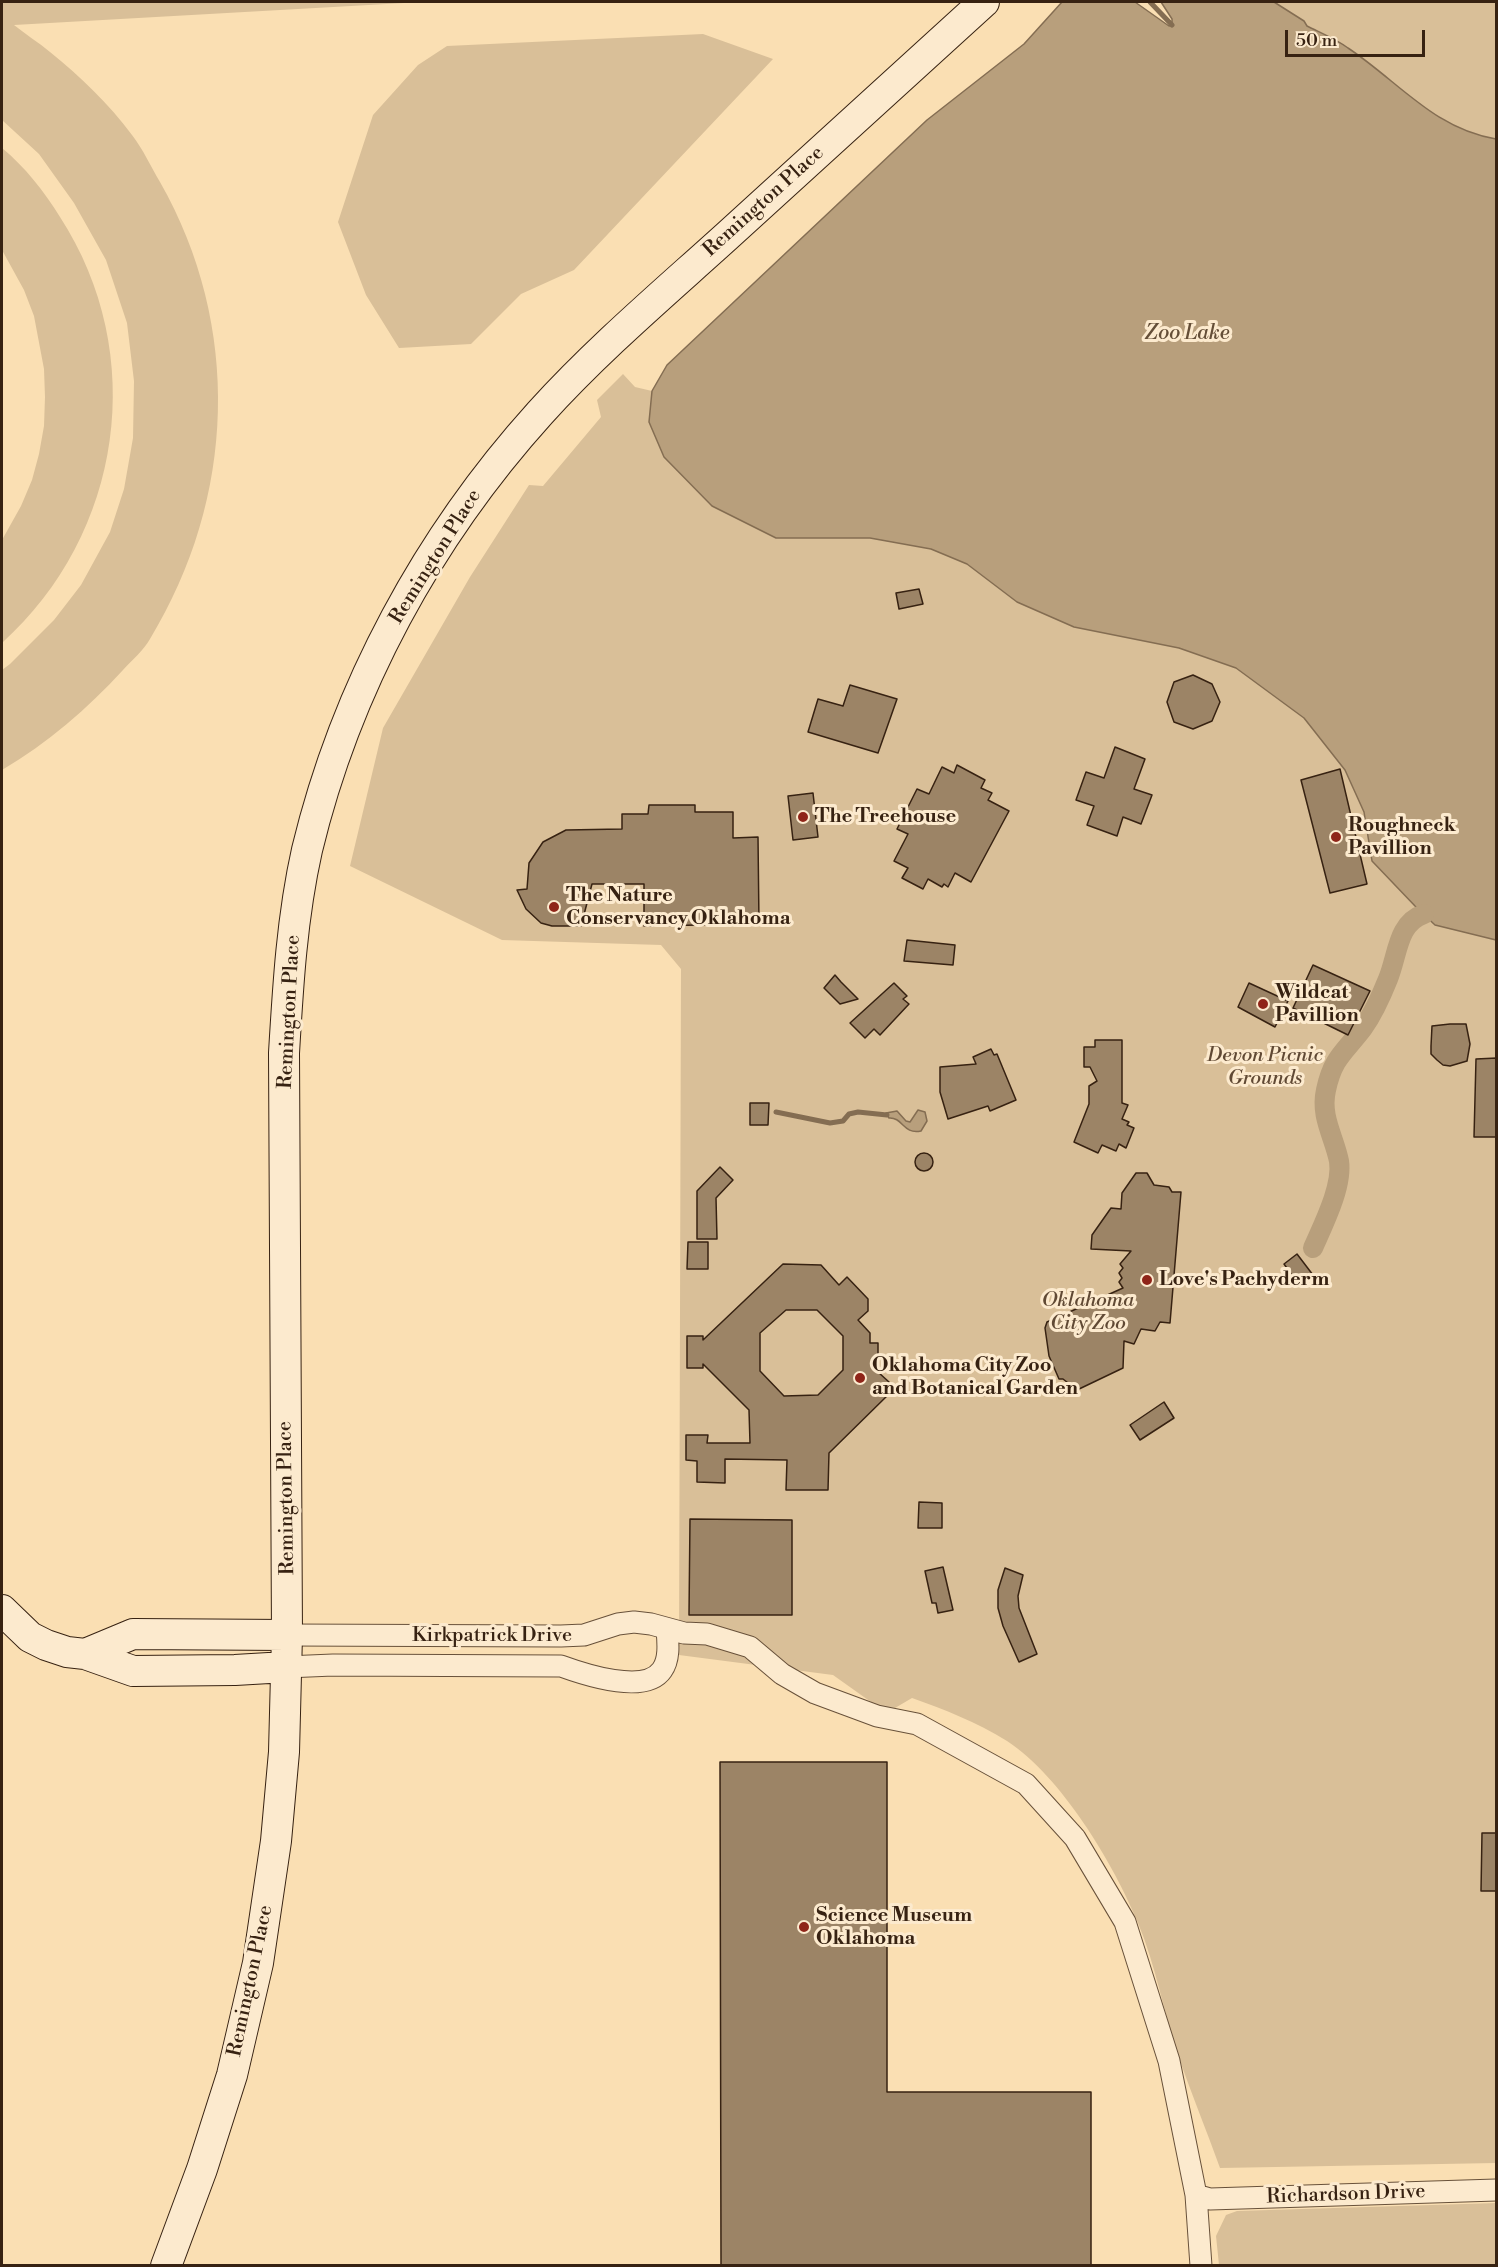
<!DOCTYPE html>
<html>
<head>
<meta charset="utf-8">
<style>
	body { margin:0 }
	#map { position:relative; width:1498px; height:2267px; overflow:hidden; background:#fadfb3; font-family:"Libre Bodoni",serif }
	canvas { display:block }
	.frame { position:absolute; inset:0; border:3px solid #372212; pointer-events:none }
	.scale { position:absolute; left:1285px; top:30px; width:140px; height:27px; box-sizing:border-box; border:3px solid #372212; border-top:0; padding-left:8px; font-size:18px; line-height:21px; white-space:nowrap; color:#372212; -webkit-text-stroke:4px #fceace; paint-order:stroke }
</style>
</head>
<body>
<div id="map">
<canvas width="1498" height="2267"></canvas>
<div class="frame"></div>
<div class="scale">50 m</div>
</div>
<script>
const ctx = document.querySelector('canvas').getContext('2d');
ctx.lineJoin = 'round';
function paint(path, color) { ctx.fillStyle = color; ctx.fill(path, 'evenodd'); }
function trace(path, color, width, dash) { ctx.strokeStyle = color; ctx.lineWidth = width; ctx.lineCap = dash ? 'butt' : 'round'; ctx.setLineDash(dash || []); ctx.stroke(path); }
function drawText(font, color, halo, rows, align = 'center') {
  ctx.font = font + ' "Libre Bodoni",serif'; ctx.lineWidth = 6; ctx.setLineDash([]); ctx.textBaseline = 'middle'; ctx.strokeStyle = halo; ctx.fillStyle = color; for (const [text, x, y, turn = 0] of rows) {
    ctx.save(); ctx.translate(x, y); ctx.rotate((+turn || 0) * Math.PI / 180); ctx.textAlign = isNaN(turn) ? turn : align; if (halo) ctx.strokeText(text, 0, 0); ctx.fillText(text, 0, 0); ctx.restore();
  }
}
paint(new Path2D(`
	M2,2H422L14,25C25,34 38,42 50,52C80,76 109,104 132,135C143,149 151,167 160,182C242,326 236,498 150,639C144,650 132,660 123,670C87,709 48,743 2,770V670L10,664L54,620L81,585L110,532L124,489L133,438L134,381L127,323L106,260L74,203L39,154L2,120Z
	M1274,2H1496V139C1434,129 1398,81 1348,48C1335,39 1321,33 1307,26L1304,21Z
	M703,34L773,59L574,270L521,294L471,344L399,348L366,295L338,222L373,115L418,65L447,46Z
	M2,148C25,167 44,191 60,217C149,354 123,534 2,643V540L21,506L32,480L39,454L44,426L45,397L44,369L34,316L24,290L2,250Z
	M623,374L635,387L652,391L649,422L664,457L712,506L776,538H870L931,549L967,564L1017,602L1179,648L1236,668L1304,718L1345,770L1364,812L1372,861L1415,906L1435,925L1496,940V2163L1220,2168C1207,2132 1192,2095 1179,2058C1164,2014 1156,1966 1138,1923C1114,1864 1061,1776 1007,1741C977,1722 945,1710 912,1698L895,1708L878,1707L833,1675L679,1655L681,969L661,945L502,940L350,866L383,728L470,577L529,485L543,486L601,417L597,400Z
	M1496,2203V2265H1219L1216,2236L1226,2215L1237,2211Z`), '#d9bf98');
const water = new Path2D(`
	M1062,2H1135L1169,26L1172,25V19L1161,2H1274L1304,21L1307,26C1321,33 1336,39 1348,48C1398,81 1434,129 1496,139V940L1435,925L1415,906L1372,861L1364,812L1345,770L1304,718L1236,668L1179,648L1074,627L1017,602L967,564L931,549L870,538H776L712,506L664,457L649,422L652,391L667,365L927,120L1024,44Z
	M918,1110L925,1112L927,1121L921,1131C903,1135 903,1117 889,1118L886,1113L897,1111L906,1121L910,1122Z`);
paint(water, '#b89f7c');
trace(water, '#846d52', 1.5);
trace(new Path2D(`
	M1150,2L1172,25
	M776,1112L830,1123L843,1121L849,1114L858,1112L887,1115`), '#846d52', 5);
trace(new Path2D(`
	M1313,1248C1323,1225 1343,1186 1339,1161C1334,1136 1320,1117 1326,1090C1333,1057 1345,1052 1363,1028C1373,1014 1382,994 1388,979C1398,955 1397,923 1424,914`), '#b89f7c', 20);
const building = new Path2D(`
	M919,589L923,604L899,609L896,593Z
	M1193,675L1212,684L1220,702L1212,721L1193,729L1174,722L1167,702L1174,682Z
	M850,685L897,699L878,753L808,732L818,699L843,706Z
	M1115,747L1145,759L1134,789L1152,795L1141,824L1123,817L1117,836L1087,825L1094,806L1076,800L1086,772L1104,778Z
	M957,765L985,780L981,788L992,793L988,800L1009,811L971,882L955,873L948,887L944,884L942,887L928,879L923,889L902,878L908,868L894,861L908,834L897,829L917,789L929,794L942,767L954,773Z
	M1340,769L1367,884L1330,893L1301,780Z
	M813,793L818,837L793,840L788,796Z
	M649,805H695V812H733V838L758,837L759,924L644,926V884H592L581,926H552L541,923L526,909L517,890L527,889L529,863L543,842L566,830L622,829V814H648Z
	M907,940L955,945L953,965L904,961Z
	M1313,965L1370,991L1348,1035L1293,1008Z
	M835,975L841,982L858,999L840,1004L824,988Z
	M894,983L907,996L903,999L909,1004L880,1035L874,1029L865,1038L850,1023Z
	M1249,983L1288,1001L1275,1027L1238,1007Z
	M1450,1024H1466L1470,1044L1467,1061L1450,1066L1443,1065L1437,1060L1431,1054V1046L1432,1026Z
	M1095,1040H1122V1103L1128,1105L1122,1119L1129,1122L1127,1125L1134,1128L1126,1148L1119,1144L1116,1151L1102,1145L1098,1153L1074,1142L1089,1104V1086L1097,1081L1090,1067H1084V1047H1095Z
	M991,1049L994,1055L997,1054L1016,1100L990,1111L988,1106L948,1119L940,1092V1067L976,1064L973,1057Z
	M1497,1058V1137H1474L1476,1059Z
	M750,1103H769L768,1125H750Z
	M915 1162a9 9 0 1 1 18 0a9 9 0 1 1-18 0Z
	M720,1167L733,1180L716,1198L717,1239H697V1191Z
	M1136,1173H1147L1154,1185L1169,1187L1172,1192H1181L1170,1323L1160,1322L1155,1331L1141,1329L1134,1344L1124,1341L1123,1368L1077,1390L1063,1379H1059L1049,1356L1045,1328L1047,1322L1123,1288L1119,1282L1122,1278L1119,1273L1123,1268L1120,1264L1131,1251L1091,1249L1092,1235L1111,1208L1121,1209L1122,1193Z
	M688,1242H708V1269H687Z
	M1297,1254L1313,1275L1299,1285L1284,1264Z
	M783,1264L821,1265L839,1285L847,1277L868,1299V1311L858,1320L870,1333V1343H878V1372L889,1382V1394L829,1453L828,1490H786L787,1460L725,1459V1483L697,1482V1461L686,1460V1435H708L707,1443H750L749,1410L703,1364V1368H687V1336H703V1340ZM786,1310H817L843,1336V1370L818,1395L784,1396L760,1371V1333Z
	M1164,1402L1174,1418L1140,1440L1130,1425Z
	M919,1502L942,1503V1528H918Z
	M690,1519L792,1520V1615H689Z
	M943,1567L953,1610L938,1613L936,1603H932L925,1571Z
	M1005,1568L1023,1575L1018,1596L1019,1608L1037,1654L1019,1662L1003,1626L998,1608V1590Z
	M720,1762H887V2092H1091V2265H721Z
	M1482,1833H1497V1891H1481Z`);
paint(building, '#9c8466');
trace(building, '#372212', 1.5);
const street = new Path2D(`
	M287,1635L561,1636L584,1635L618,1624L634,1622L651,1624L684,1633L707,1634L750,1647L782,1674L815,1693L877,1716L917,1724L1026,1784L1075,1838L1125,1922L1169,2061L1196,2195L1201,2266
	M286,1667L333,1665L561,1666C583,1674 645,1695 662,1670C670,1659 668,1642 667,1629
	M1196,2195L1210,2199L1496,2190`);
const secondary = new Path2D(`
	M2,1610L30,1637L46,1645L67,1652L85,1654L133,1671L235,1670L286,1667
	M85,1654L133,1634L287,1635
	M166,2266L202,2169L232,2075L258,1963L276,1841L284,1752L287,1635L284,1053C288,985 292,917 307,850C346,688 428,537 540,413C597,350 663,294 726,237C812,158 898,80 984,2`);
trace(street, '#68513a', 23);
trace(secondary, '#372212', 32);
trace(street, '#fceace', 21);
trace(secondary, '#fceace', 30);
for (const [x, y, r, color] of [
	[803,817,6,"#8f2418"],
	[1336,837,6,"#8f2418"],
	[554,907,6,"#8f2418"],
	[1263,1004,6,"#8f2418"],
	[1147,1280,6,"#8f2418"],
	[860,1378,6,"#8f2418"],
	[804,1927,6,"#8f2418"]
]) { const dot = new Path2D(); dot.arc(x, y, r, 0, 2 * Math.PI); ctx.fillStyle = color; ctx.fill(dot); trace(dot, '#fceace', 2); }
drawText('20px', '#372212', '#fceace', [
	["Remington Place",764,202,-42],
	["Remington Place",436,557,-58],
	["Remington Place",290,1012,-87],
	["Remington Place",287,1498,-91],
	["Kirkpatrick Drive",492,1636],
	["Remington Place",251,1981,-78],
	["Richardson Drive",1346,2195,-2]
]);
drawText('bold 20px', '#372212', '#fceace', [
	["The Treehouse",815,817],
	["Roughneck",1348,826],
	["Pavillion",1348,849],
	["The Nature",566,896],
	["Conservancy Oklahoma",566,919],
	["Wildcat",1275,993],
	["Pavillion",1275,1016],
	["Love's Pachyderm",1159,1280],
	["Oklahoma City Zoo",872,1366],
	["and Botanical Garden",872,1389],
	["Science Museum",816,1916],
	["Oklahoma",816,1939]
], 'left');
drawText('italic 20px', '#604934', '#fceace', [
	["Devon Picnic",1265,1056],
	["Grounds",1265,1079],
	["Oklahoma",1088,1301],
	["City Zoo",1088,1324]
]);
drawText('italic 21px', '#644e37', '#fceace', [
	["Zoo Lake",1187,334]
]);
</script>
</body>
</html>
